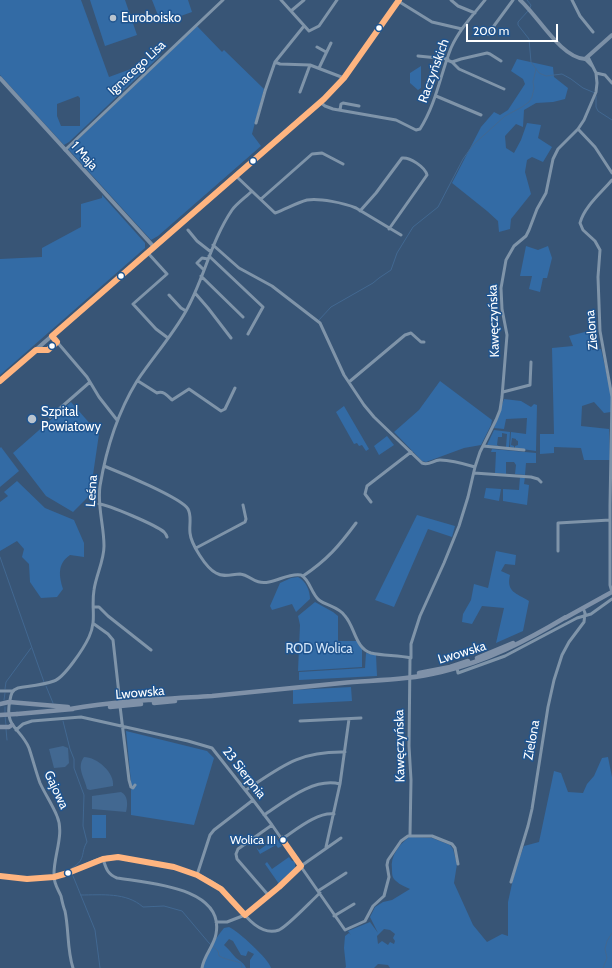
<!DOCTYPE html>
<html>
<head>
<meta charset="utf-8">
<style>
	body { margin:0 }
	#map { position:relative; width:612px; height:968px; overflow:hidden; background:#385576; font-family:Cabin,sans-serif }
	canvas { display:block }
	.scale { position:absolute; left:466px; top:24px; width:92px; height:18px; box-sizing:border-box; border:2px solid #fff; border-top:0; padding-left:5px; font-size:12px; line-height:14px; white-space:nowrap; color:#fff; -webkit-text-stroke:3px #1f548f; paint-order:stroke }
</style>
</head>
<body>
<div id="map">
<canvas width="612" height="968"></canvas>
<div class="scale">200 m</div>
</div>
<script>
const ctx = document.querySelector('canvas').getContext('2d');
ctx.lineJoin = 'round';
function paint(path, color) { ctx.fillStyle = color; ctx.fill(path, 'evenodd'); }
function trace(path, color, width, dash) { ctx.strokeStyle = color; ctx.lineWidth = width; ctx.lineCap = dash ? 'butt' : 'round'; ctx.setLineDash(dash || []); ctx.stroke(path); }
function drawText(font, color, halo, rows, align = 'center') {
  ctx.font = font + ' Cabin,sans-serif'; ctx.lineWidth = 3; ctx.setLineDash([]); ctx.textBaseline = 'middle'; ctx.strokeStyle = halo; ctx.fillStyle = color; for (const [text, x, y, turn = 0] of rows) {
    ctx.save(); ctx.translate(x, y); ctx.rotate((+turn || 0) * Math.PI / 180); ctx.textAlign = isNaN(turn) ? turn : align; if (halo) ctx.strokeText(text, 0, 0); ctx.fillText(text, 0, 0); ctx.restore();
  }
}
paint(new Path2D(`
	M0,0H81L109,77L139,66L138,63L161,55L69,142L64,145L0,75ZM78,96L80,98V126H61L57,116V104Z
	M90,0H125L137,35L105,46Z
	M152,0H188L192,12L161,23Z
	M197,26L222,52L224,50L264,89L252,134L261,146L158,236L151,240L68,149Z
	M517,59L553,67L554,77L568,88L565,99L553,102L536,103L524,110L523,127L516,124L505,136L506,148L514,153L521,140L527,123L541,125L538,138L552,147L543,162L532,157L527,160L525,172L531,194L511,219L510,229L499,232L498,221L487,211L452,183L481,127L494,112L500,115L508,110L525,84L523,79L511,71Z
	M421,66V88L418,90L410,83V73Z
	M102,195L145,243V248L0,375V259L42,257V248L81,227V204L102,198Z
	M526,246L538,250L548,246L552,258L547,278H543L540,292L529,289L532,276H520Z
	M589,331L592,350L601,349L611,393V412L604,413L594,402L582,406L581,426L609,429L610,460H584L581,448L554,447V453L540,454V434H554L552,348L573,346L569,336Z
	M440,381L492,420L491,425L481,445L464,448L426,462L422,461L394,432L419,410Z
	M504,399L521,401L531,407L534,404L537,405L536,451L515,448V446L518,445V441L516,440V439L512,438L511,445L514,446V448L510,447L511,432L526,434L527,418L506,419L504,429L494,428Z
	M71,402L99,434L90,495L73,512L46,496L13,453Z
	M344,406L369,449L366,451L362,445L359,446L357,443L354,444L336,412Z
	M494,430L510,432L509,447H506L507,434L502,433V437H498L497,445L499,446L487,445Z
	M387,436L394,445L379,455L374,446Z
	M1,447L19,471L0,487V448Z
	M492,449L536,453V463H526L525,475L515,474L516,465L514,462H506V474L495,473L496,452H491Z
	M520,477H525L524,484L529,485L527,505L503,501V489L519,490Z
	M17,481L45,508L74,520L84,543V557L70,555C57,564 59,576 63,589L57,597L41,598L30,582L29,564L22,557L24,549L17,541L0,551V502L8,496L4,492Z
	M486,488L501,489L499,501L484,498Z
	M417,515L455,526L452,537L428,529L394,607L375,600Z
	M496,551L516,555L515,565L505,564L501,571L510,575C506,592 516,593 529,601L523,631L496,643L504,608L482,606L472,624L462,622L463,614L471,600L474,584L488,588Z
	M298,577C306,581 310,591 310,599L296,612L292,604L272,610L270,606L280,583L291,578Z
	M315,602L333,612L338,616V641H357L362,649V667L298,671L300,625L298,616Z
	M366,653L376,655L377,676L299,680V672L365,668Z
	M351,687L352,701L293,704V690Z
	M126,731L207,751L214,758L194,825L131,815V782Z
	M608,757L612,777V968H390L388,965L378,964L374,968H345L346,967L344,948L345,936L349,933L351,935L348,931L370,922L378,933L370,917L375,907L383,902L392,900L410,889C406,887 400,885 396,881C392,878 392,874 392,869C390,856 399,845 409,837L432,838L450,845L453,849L457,864L454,883L473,925L487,942L502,934L508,936V902L515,870L524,846L539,842L554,771L561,773L568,792L583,793L587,784L594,776L602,758ZM384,929L390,930L395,934L393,938L395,941L394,944L390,942L388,945L382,941L378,944L377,936Z
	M92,815H106V838H92Z
	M274,835L282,846L278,848L276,845L260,854L256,847L259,850L272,841L270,837Z
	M289,857L292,861H295V870L279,884L265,864L267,862L272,869Z
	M229,927C238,931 269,959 271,968H250V960L254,954L248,951L246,956L241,955L233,941L229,939L224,945C229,949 232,954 236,958C241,962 244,963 246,968H203C206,953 215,939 224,928Z`), '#336ba5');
paint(new Path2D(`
	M63,746L68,748L69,763L65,767L54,768L49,749Z
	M84,757C97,757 115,773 113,786L90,790L87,789C85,778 76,768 84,757Z
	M121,792C128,795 128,805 126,812L92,809V796Z`), '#426891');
trace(new Path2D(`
	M527,0L531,5L530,8
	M528,11L518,22V25L529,39L531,62L539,73L546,76L562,74L571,79L583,88L595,93
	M596,96V107L598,111L612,120
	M319,320L331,307L373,283L379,278L391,270L397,253L413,227L438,207L463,159L473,145L505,116L522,107L529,102L532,97L534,88L533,82L536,69
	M0,557L44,682
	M46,686L53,703
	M5,689L6,682L31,648
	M4,700L5,693
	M5,707V713
	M5,716L6,725
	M63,721L70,749L74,759V768L84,795L83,826L87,842C80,853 87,859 72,868
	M6,729L7,740
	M73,876L95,930L100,968
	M81,895C102,895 126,892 143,907L164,906L182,911L209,943L218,951L219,956C226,960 233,960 241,963L242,968
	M603,968L607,958L605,949L607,941L612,933`), '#426891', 1);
trace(new Path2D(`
	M281,0L309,31L319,26L337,0
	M451,0L458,6L475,13
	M572,0L580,16L593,32
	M398,1L432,22L462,29
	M291,11L304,0
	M488,34L513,0
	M317,47L326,52
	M418,56L448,59
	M585,59L593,67
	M447,60L452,62L459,69L504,89
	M275,62L280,64L310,65L344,78
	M452,62L461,59L487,53L490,54L501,61
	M319,68L331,43
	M596,73L605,75L612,83
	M300,92L310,65
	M436,96L481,115
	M320,102L325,106L333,109L396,120L416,130L420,129C436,104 440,76 451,48C459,30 473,15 485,0
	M340,110L341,104L343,103L359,106
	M256,123L265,91L275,62L304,26
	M578,129L595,147L612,173
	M65,150L223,0
	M236,176L275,213C286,209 296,203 307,200C320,198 344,203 356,208L401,235
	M261,199L312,154L322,153L343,164
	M360,211L376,193L402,158C410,157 425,167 427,175L389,229
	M188,230L197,241L211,252
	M213,245L239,268L272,286L320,323L344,375L364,405L374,417L422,463C429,466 433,460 440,460C451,460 465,464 475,467
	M147,252L167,274L133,304L156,329L168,338
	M209,256L263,307L248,334
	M204,270L197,263L202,258L208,259
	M201,276L243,317
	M195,293L208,308L231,338
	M169,295L181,308L186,311
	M52,336L87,377L99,397L117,420
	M138,381L157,393C163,390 168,396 172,400L189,389L221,411L225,409L235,388
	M349,382L405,335L411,333L421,342H424
	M503,392L530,385L531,362
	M50,417L90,382
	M483,446L524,450
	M104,466C119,472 182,498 188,509C192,516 189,525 190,533C191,544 206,568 216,573C224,578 232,574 240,574C251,575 254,585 269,582C280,580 290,573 301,575C310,580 311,593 319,600C327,606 339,607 345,616C355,627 355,648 371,653C384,656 398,655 411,658V644L420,616L444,563L459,526L468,497L475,467L480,452L496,420L500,410L502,397L507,335L502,309L501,288L506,260L514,246L526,236L529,230L537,209L546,193L553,159L558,149L578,129L584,120L596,92L597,83L596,73L588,57
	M474,473L531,477L538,479L541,482
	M371,502L365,494L367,486L411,452
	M99,504C109,505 156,525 164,532C166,534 166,534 167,537
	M196,548L245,522L246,519L243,505
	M558,551V523L610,520
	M303,576C327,560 339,546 356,523
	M612,592L610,585V505L612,397L600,331L598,277L600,250L595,241L583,230L580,223C584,207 601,193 612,180
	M93,607H99L108,616L151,650
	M94,624L108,634L113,640L120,703
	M457,668L458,673L505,656L577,618L591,614L612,599
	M0,691H13
	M120,706L129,780L131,787L133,788L135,785
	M300,721L361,718
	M16,730L23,724L32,721L81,717L188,741L212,748L253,800L272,825L345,930L365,921L373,906L384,896L389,877L387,865L388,860L401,841L408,836H432L452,844L455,848L458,864
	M246,790C282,766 299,751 345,752
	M264,815C285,801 314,777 340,784
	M410,835L411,780L409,746L410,658
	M282,839C296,830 317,812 334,814
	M326,847L340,784L349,719
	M103,859C106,868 107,874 117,878C147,883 225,887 216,934C214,946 204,955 202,968
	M197,875L210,835L214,830L253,800
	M0,876C21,879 45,881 66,874C80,869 93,859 108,857C123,855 158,864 174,867C190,871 208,878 221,888C236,901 255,939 279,930C288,926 311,901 320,893
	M511,882L528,826L532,809L548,707L554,680L562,655L569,642L584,622L585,613L583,608
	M318,891L346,873
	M269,896L237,859L236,854L238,849L272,825
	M334,916L354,904
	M216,922H227L245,915L279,887L301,866L341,838
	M73,968C67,950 69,930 65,911C63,906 62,901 61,896C58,889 54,884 54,876C53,857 65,834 57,816C52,804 45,794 40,783C36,772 33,760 29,748C20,727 4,728 10,700C11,694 12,690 18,688C30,686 43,685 54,681C64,678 84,648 89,637C97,620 91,608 94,590C96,575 104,561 104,546C104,525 97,506 100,486C106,450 118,412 137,381C153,357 172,336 186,311C204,279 211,241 232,210C237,203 246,197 252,191`), '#7f94a9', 3);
trace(new Path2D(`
	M520,0C538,16 561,58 585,59L612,35
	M0,78L154,247
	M0,381L324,99L344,78L399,0`), '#7c90a6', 4);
trace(new Path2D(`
	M565,618L612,592
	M477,658L513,643
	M419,673L450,667L468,661
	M154,703L175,701
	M0,704L9,702L68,707
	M110,707L141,704
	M70,709C117,701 165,699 212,696C256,692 299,687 342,683C375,680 409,680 441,672C487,661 526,641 566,617
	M17,714L73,709
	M0,727H9L12,725`), '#7f91a8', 4.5);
trace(new Path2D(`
	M0,715L17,714`), '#7f91a8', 4.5);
trace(new Path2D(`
	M0,381L36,350H48L57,342L52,336L324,99L344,78L399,0
	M0,876L27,879L54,877L68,873L103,859L118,857L174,867L197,875L221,889L245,915L279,887L301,866L282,839`), '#ffb580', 6);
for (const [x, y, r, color] of [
	[113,18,4,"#b9c4cf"],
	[379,28,3.5,"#fff"],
	[253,161,3.5,"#fff"],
	[121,276,3.5,"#fff"],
	[52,346,3.5,"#fff"],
	[32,419,5,"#b9c4cf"],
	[283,840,3.5,"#fff"],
	[68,873,3.5,"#fff"]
]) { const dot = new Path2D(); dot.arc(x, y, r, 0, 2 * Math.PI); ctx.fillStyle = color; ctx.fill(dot); trace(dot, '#1f548f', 1.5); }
drawText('12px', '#fff', '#1f548f', [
	["Wolica III",276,840]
], 'right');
drawText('13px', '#fff', '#1f548f', [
	["Euroboisko",121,18],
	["Szpital",41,412],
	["Powiatowy",41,427]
], 'left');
drawText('13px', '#fff', '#1f548f', [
	["Ignacego Lisa",137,68,-43],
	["Raczyńskich",434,71,-70],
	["1 Maja",84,156,48],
	["Kawęczyńska",494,321,-92],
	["Zielona",592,330,-95],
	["Leśna",92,491,-86],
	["Lwowska",462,653,-17],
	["Lwowska",140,693,-5],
	["Zielona",532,740,-80],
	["Kawęczyńska",400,746,-91],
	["23 Sierpnia",244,773,52],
	["Gajowa",56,790,65]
]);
drawText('13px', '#d3e6f9', '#1f548f', [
	["ROD Wolica",319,649]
]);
</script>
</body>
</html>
